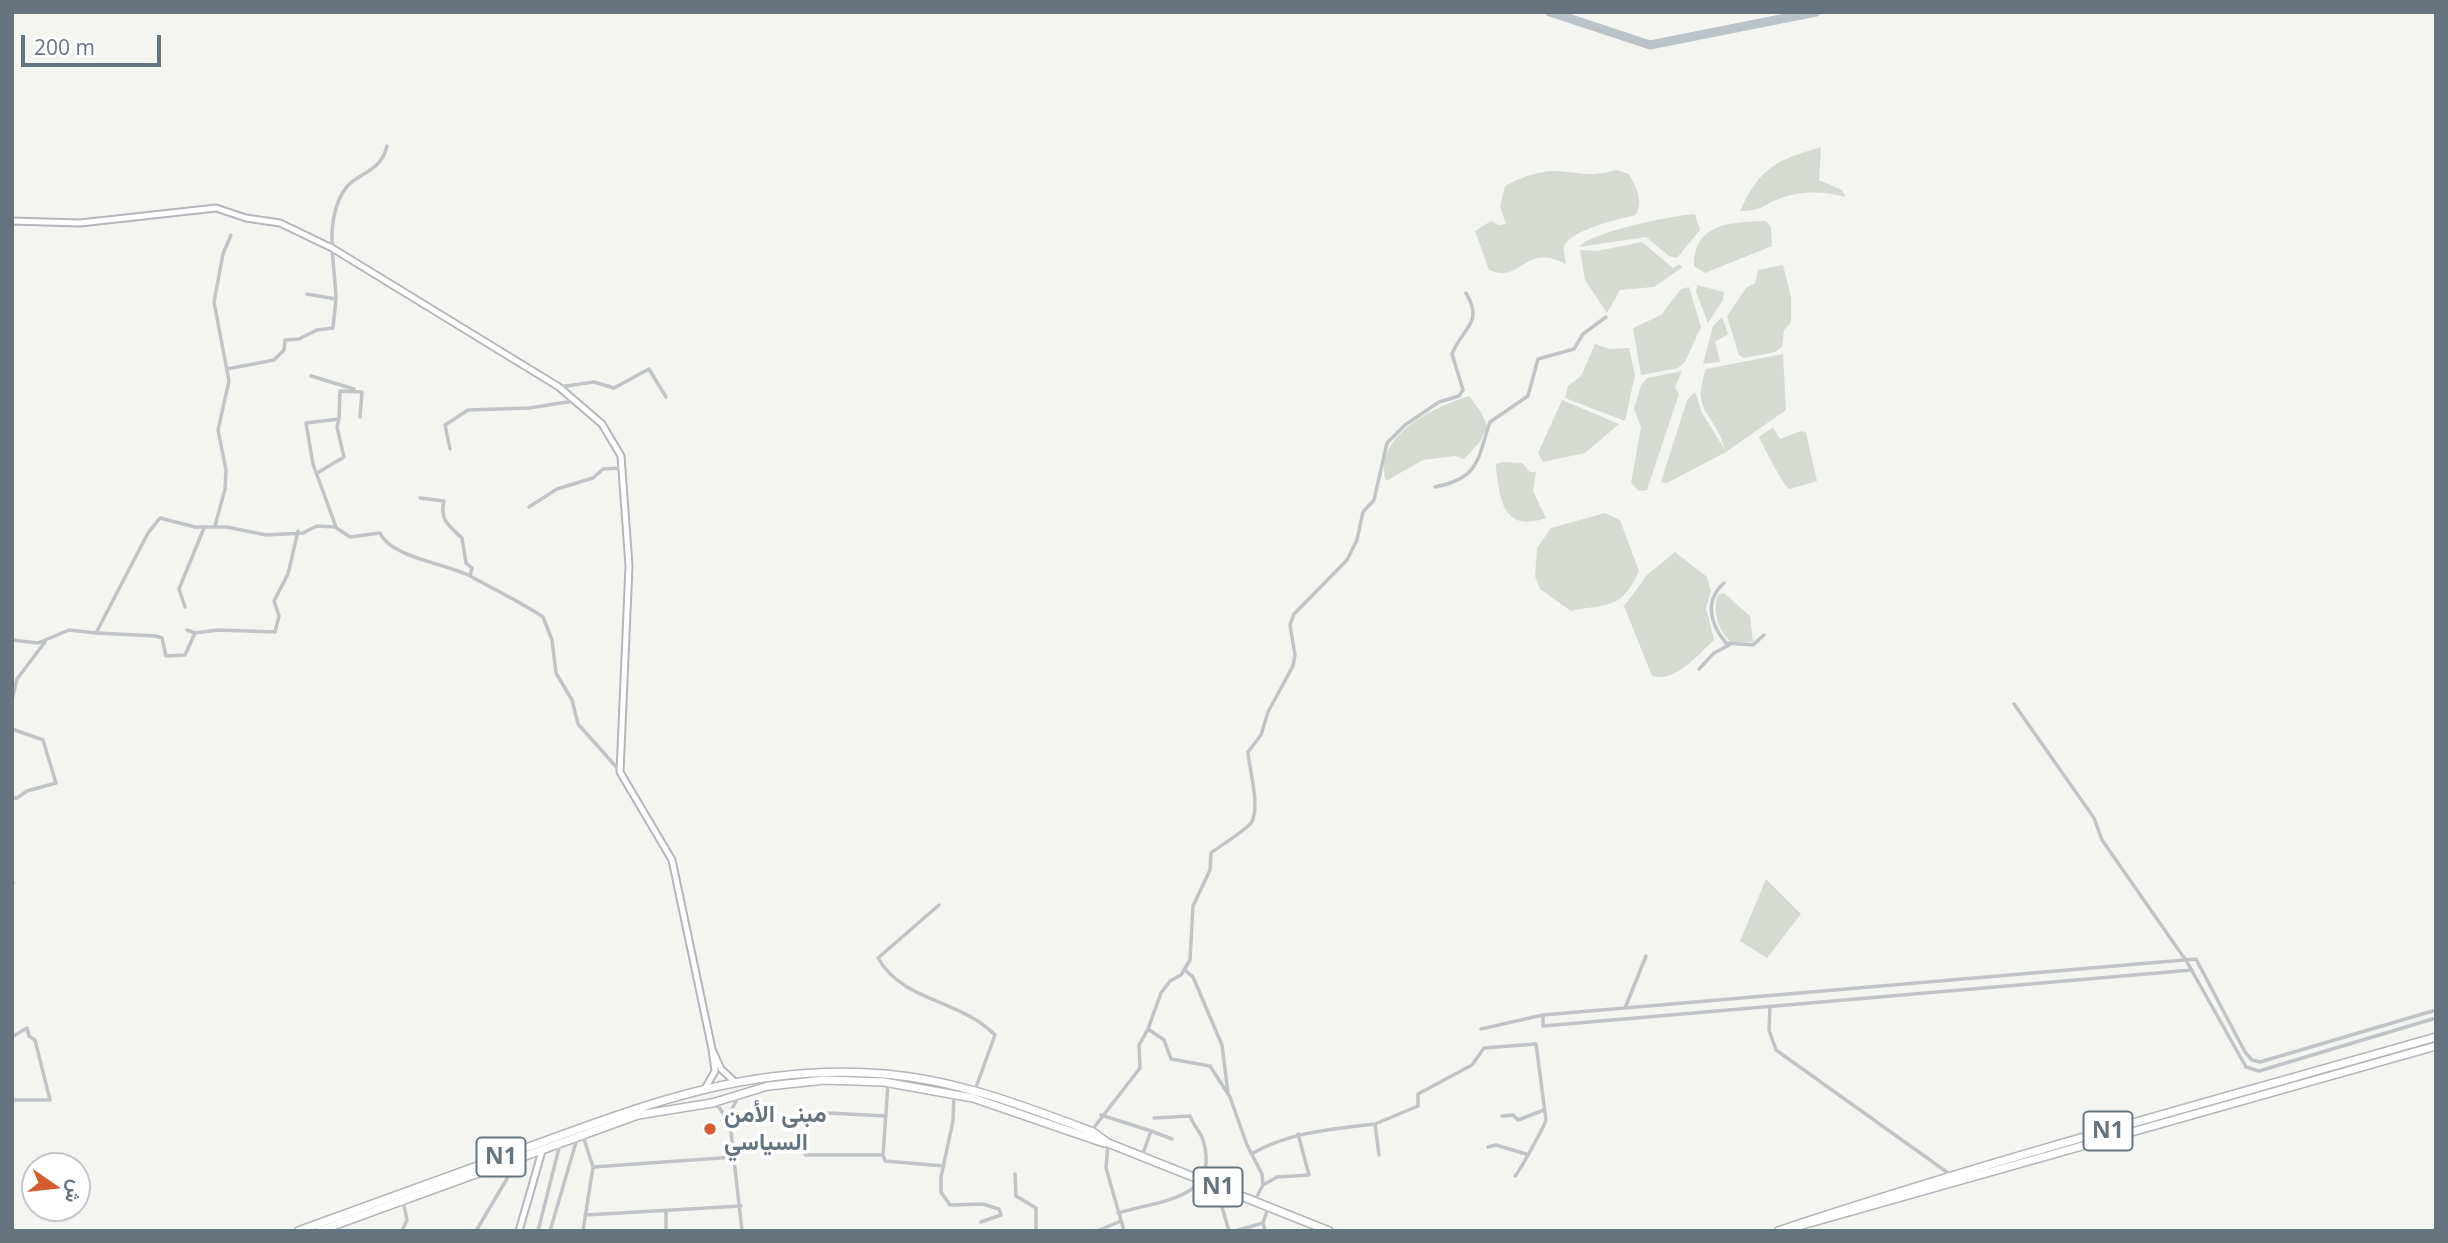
<!DOCTYPE html>
<html>
<head>
<meta charset="utf-8">
<style>
	body { margin:0 }
	#map { position:relative; width:2448px; height:1243px; overflow:hidden; background:#f4f5f1; font-family:"Open Sans",Vazirmatn,sans-serif }
	canvas { display:block }
	.frame { position:absolute; inset:0; border:14px solid #667480; pointer-events:none }
	.north { position:absolute; left:21px; top:1152px; width:70px; height:70px; box-sizing:border-box; background:#fff; border:2px solid #c2c7cc; border-radius:50%; rotate:104deg; font-size:19px; font-weight:700; line-height:28px; text-align:center; color:#667480 }
	.north::after { content:''; display:block; margin:auto; width:24px; height:32px; background:#d55b30; clip-path:polygon(50% 0,100% 100%,50% 72%,0 100%) }
	.scale { position:absolute; left:21px; top:35px; width:140px; height:32px; box-sizing:border-box; border:4px solid #667480; border-top:0; padding-left:9px; font-size:21px; line-height:24px; white-space:nowrap; color:#667480; -webkit-text-stroke:5px #fff; paint-order:stroke }
</style>
</head>
<body>
<div id="map">
<canvas width="2448" height="1243"></canvas>
<div class="frame"></div>
<div class="north">ش</div>
<div class="scale">200 m</div>
</div>
<script>
const ctx = document.querySelector('canvas').getContext('2d');
ctx.lineJoin = 'round';
function paint(path, color) { ctx.fillStyle = color; ctx.fill(path, 'evenodd'); }
function trace(path, color, width, dash) { ctx.strokeStyle = color; ctx.lineWidth = width; ctx.lineCap = dash ? 'butt' : 'round'; ctx.setLineDash(dash || []); ctx.stroke(path); }
function drawText(font, color, halo, rows, align = 'center') {
  ctx.font = font + ' "Open Sans",Vazirmatn,sans-serif'; ctx.lineWidth = 7; ctx.setLineDash([]); ctx.textBaseline = 'middle'; ctx.strokeStyle = halo; ctx.fillStyle = color; for (const [text, x, y, turn = 0] of rows) {
    ctx.save(); ctx.translate(x, y); ctx.rotate((+turn || 0) * Math.PI / 180); ctx.textAlign = isNaN(turn) ? turn : align; if (halo) ctx.strokeText(text, 0, 0); ctx.fillText(text, 0, 0); ctx.restore();
  }
}
paint(new Path2D(`
	M1821,147L1819,180L1842,190L1846,197C1823,191 1799,190 1776,200C1760,207 1760,211 1740,211C1760,167 1777,160 1821,147Z
	M1616,170L1629,174C1637,189 1643,200 1636,215C1622,218 1567,231 1564,247C1563,251 1566,260 1566,264C1522,242 1524,284 1489,270L1475,231L1491,221L1499,225L1506,224L1500,206L1505,186C1520,178 1537,171 1554,171C1582,172 1585,178 1616,170Z
	M1695,214L1700,230L1677,258L1669,256L1646,237L1579,247C1593,231 1671,216 1695,214Z
	M1766,221L1771,227L1772,246L1705,273L1694,266C1693,223 1732,222 1766,221Z
	M1642,242L1673,268L1679,264L1683,267L1654,287L1620,290L1607,313L1585,280L1580,250L1597,251Z
	M1783,265L1791,297V322L1784,330L1782,347L1775,352L1744,358L1739,355L1727,316L1746,288L1755,283L1758,270Z
	M1697,285L1724,292L1723,300L1708,323L1696,292Z
	M1689,287L1701,327L1685,362L1678,368L1641,375L1633,328L1661,315L1681,289Z
	M1722,317L1728,334L1715,342L1720,362L1703,364L1713,326Z
	M1595,344L1610,349L1629,348L1635,375L1625,421L1565,398L1568,386L1581,376Z
	M1783,354L1786,410L1726,452L1667,483L1661,482L1687,400L1695,392L1702,413L1725,450C1716,412 1690,414 1706,369Z
	M1682,371L1675,387L1679,394L1647,490L1639,491L1631,483L1641,427L1634,409L1641,385L1647,378Z
	M1469,396L1481,412L1487,426L1480,442L1464,459L1455,456L1423,460L1386,481C1373,435 1434,407 1469,396Z
	M1562,400L1619,424L1585,453L1543,462L1538,453Z
	M1773,427L1780,439L1801,431L1806,433L1817,481L1789,489C1782,483 1764,448 1759,437Z
	M1503,462L1522,463L1530,472H1536L1533,491L1546,518C1503,533 1500,500 1496,468V464Z
	M1605,513L1620,520L1639,571C1621,610 1610,603 1571,611L1540,589L1535,576L1537,548L1551,528Z
	M1675,552L1707,577L1711,591L1706,608L1714,640C1699,654 1675,683 1652,676L1624,606L1647,575Z
	M1724,593L1750,616L1753,642L1733,643C1718,633 1712,611 1718,595Z
	M1766,879L1801,914L1767,958L1740,941Z`), '#d5dbd2');
trace(new Path2D(`
	M1550,12L1650,45L1816,12`), '#bac3c8', 9);
const secondary = new Path2D(`
	M12,221L80,223L216,208L246,218L280,223L332,248L559,387L602,424L621,456L629,566L620,772L672,860L712,1049
	M706,1087L715,1071L712,1049L721,1069L735,1082
	M519,1231L542,1151`);
const highway = new Path2D(`
	M1799,1226L2436,1046
	M298,1231C372,1204 445,1178 518,1151C641,1106 749,1063 884,1074C957,1080 1024,1106 1093,1132L1108,1143L1329,1231
	M319,1231L638,1115L712,1103L768,1086L825,1080L884,1082L973,1098L1104,1143
	M1778,1231C1995,1159 2216,1100 2436,1037`);
trace(secondary, '#b3b7bb', 9);
trace(highway, '#b3b6b9', 10);
trace(new Path2D(`
	M307,294L336,299C335,264 324,224 343,192C356,171 380,175 387,146
	M227,369L274,360L284,350L285,340L299,339L317,330L333,328L336,299
	M311,376L354,389
	M559,387L594,382L614,388L649,369L666,397
	M339,419L340,391L362,392L360,417
	M450,449L445,425L468,410L529,408L574,401
	M317,473L344,457L337,427L339,419L306,423L313,464L336,527
	M1435,487C1480,478 1477,460 1490,422L1528,396L1538,359L1574,349L1583,334L1606,317
	M420,498L444,501C439,520 450,527 462,538L466,563L472,568L470,576
	M529,507L557,489L593,478L603,469L622,468
	M215,526L225,489L226,470L218,430L229,381L214,302L223,254L231,235
	M1724,583C1704,601 1710,624 1726,643L1753,645L1764,635
	M185,607L179,589L204,528
	M187,630L195,633
	M96,633L156,636L162,638L166,656L185,655L195,633L218,630L275,632L279,616L274,601L288,574L298,531
	M12,640L38,643L69,630L96,633L148,533L160,518L195,527H227L266,535L303,533L317,526L335,527L350,537L380,533C391,558 449,564 472,577C495,590 521,602 543,617L552,640L556,673L572,700L578,724L619,770
	M1699,669L1714,653L1729,645
	M12,700L17,679L45,642
	M2014,704L2094,818L2102,840L2187,962L2246,1067L2259,1071L2436,1018
	M12,729L43,740L56,783L27,791L17,798H12
	M12,880L13,883
	M939,905L878,958C903,1002 960,999 995,1035L975,1090
	M1185,970L1193,977L1222,1045L1228,1093
	M1770,1006L1769,1030L1776,1050L1951,1175
	M1625,1008L1646,956
	M1543,1015V1026L2192,970
	M1148,1029L1161,993L1170,981L1181,975L1190,960L1193,906L1210,870L1211,853C1221,845 1245,831 1251,823C1261,809 1249,768 1248,752L1261,735L1268,712L1293,666L1295,655L1290,625L1294,614L1347,560L1357,540L1363,512L1374,500L1387,443L1405,425L1439,402L1459,396L1463,390L1452,354C1463,327 1484,323 1466,293
	M1481,1029L1543,1015L2196,959L2245,1052L2252,1060L2260,1062L2436,1010
	M12,1037L27,1028L29,1036L35,1040L50,1100H12
	M954,1096L953,1121L941,1177V1192L950,1205L983,1204L999,1209L1001,1215L981,1222
	M738,1097L729,1115L742,1231
	M711,1104L719,1107L729,1123
	M828,1113L886,1116
	M1101,1115L1151,1131
	M1502,1116L1513,1115L1518,1120L1544,1110
	M1375,1124L1418,1106V1094L1472,1065L1484,1048L1536,1044L1546,1120C1545,1125 1518,1174 1515,1176
	M1092,1130L1140,1068L1139,1045L1148,1029L1164,1040L1171,1059L1210,1066L1230,1097L1247,1145L1262,1174L1263,1185L1255,1200
	M1108,1144L1106,1168L1124,1231
	M1488,1147L1496,1145L1526,1154
	M1251,1154C1290,1132 1331,1129 1375,1124L1379,1155
	M805,1155H883L885,1161L944,1166
	M883,1155L888,1084
	M1142,1156L1151,1131L1172,1139
	M593,1167L735,1157
	M1015,1174L1016,1196L1036,1208V1231
	M1263,1185L1277,1177L1309,1175L1298,1134
	M1223,1189L1220,1200L1229,1231
	M1118,1213C1161,1200 1221,1200 1203,1140C1200,1131 1193,1125 1190,1116L1154,1118
	M585,1215L741,1206
	M402,1231L407,1220L403,1201
	M476,1231L518,1160
	M538,1231L560,1144
	M550,1231L577,1139
	M583,1231L593,1167L583,1136
	M666,1231V1212
	M1097,1231L1121,1221
	M1235,1231L1263,1223
	M1265,1231L1263,1223L1268,1208`), '#c0c4c7', 3.5);
trace(secondary, '#fff', 5);
trace(highway, '#fff', 7);
for (const [x, y, r, color] of [
	[710,1129,7,"#d55b30"]
]) { const dot = new Path2D(); dot.arc(x, y, r, 0, 2 * Math.PI); ctx.fillStyle = color; ctx.fill(dot); trace(dot, '#fff', 2.5); }
for (const [x, y, w] of [
	[2108,1131,49],
	[501,1157,49],
	[1218,1187,49]
]) { const box = new Path2D(); box.roundRect(x - w / 2, y - 19.5, w, 39, 5); ctx.fillStyle = '#fff'; ctx.fill(box); trace(box, '#667480', 2); }
drawText('bold 23px', '#667480', null, [
	["N1",2108,1131],
	["N1",501,1157],
	["N1",1218,1187]
]);
drawText('bold 24px', '#667480', '#fff', [
	["مبنى الأمن",724,1115],
	["السياسي",724,1143]
], 'left');
</script>
</body>
</html>
